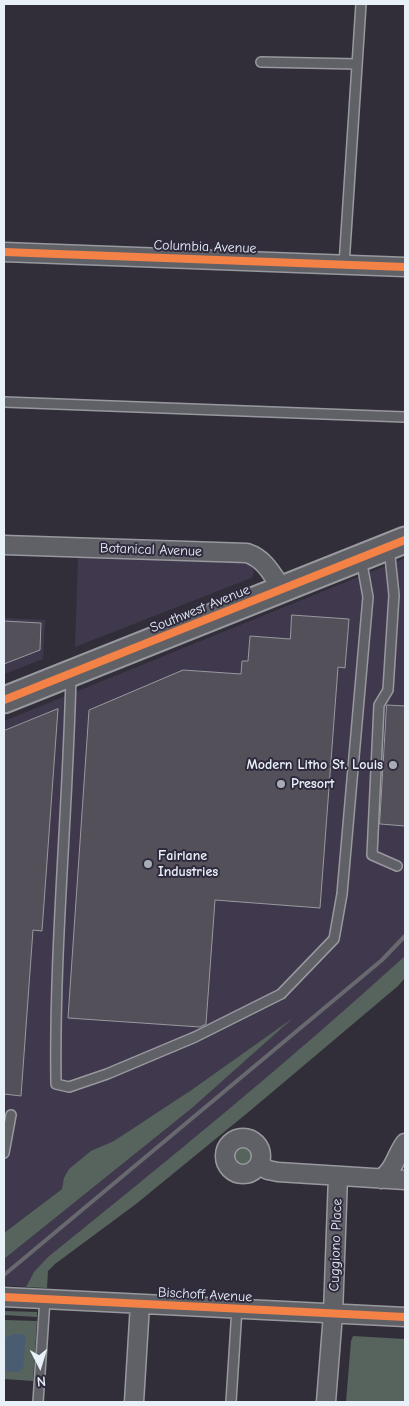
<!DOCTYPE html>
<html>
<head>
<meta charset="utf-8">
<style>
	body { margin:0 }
	#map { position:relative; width:409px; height:1406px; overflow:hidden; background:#312e39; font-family:"Comic Neue",sans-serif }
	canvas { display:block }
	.frame { position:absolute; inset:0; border:5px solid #e8f1f8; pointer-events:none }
	.north { position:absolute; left:15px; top:1341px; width:50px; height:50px; -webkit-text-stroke:4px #2f2a3d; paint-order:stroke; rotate:175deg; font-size:14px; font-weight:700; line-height:20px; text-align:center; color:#e8f1f8 }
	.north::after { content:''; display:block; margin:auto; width:18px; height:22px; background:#e8f1f8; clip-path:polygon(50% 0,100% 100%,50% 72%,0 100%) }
</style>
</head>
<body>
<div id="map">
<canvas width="409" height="1406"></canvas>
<div class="frame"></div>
<div class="north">N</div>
</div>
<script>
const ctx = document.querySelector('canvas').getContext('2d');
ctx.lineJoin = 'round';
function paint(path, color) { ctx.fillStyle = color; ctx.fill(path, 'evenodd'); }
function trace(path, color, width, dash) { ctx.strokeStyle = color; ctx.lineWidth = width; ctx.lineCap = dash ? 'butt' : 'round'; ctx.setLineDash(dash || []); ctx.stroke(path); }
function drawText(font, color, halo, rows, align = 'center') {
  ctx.font = font + ' "Comic Neue",sans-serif'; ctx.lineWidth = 4; ctx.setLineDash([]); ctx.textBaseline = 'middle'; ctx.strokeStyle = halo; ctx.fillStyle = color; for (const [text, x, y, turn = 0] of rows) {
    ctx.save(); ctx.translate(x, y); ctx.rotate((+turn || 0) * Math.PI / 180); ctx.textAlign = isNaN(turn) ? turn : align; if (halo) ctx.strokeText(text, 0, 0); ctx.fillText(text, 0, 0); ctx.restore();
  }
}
paint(new Path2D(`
	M78,557L246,563L252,566L254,572L252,578L246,580L75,647Z
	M405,558V956L353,1004L206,1129L48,1257L31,1277L26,1287L4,1285V1259L192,1108L288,1022L190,1091L4,1233V721Z
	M4,618L45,620L43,659L4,674Z`), '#40394d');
paint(new Path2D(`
	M405,956V978L398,986L251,1110L136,1204L55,1264L48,1271L47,1288L26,1287L34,1272L48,1257C169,1159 290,1061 405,956Z
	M293,1018L192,1108L4,1259V1233L62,1189L64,1178L69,1169L91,1151L114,1141L190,1091Z
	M232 1155a11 11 0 1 1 22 0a11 11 0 1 1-22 0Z
	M4,1311L37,1312V1317L4,1315Z
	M4,1320L37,1321L33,1381L4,1379Z
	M353,1336L405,1339V1402H346L351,1341Z`), '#57645d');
paint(new Path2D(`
	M15,1334H22L26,1337L23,1368L19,1372L4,1371V1338Z`), '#495c71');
const building = new Path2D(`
	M292,615L349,619L345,668L338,667L320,908L215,900L206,1024L200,1027L68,1018L89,710L183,670L241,674L242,661H248L250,636L290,639Z
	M4,621L41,623L40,650L4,664Z
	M387,705L405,706V826L380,824Z
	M58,709L42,931L33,930L21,1096L4,1094V731Z`);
paint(building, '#54505a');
trace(building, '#98999f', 1);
const lane = new Path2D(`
	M261,62L357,64
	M344,265L361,4
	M4,402L405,417
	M389,547L394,595L388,690L379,705L372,855L397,866
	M71,675C68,811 54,948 56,1084L69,1087L107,1074L195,1037L281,994L334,939L342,894L368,597L361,558
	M4,1153L11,1115
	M38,1402L45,1299
	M231,1402L237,1308`);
const street = new Path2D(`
	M4,252L405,267
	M4,545L247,553C265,559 272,574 282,589
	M225 1156a18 18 0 1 1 36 0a18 18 0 1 1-36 0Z
	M260,1165L268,1170L278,1172L405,1180
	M381,1179C395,1169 396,1155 405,1143
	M4,1297L405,1317
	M134,1402L140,1304
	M326,1402L333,1314L338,1176`);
const secondary = new Path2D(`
	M4,700L405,540`);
trace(lane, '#98999f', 12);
trace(street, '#98999f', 21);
trace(secondary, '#98999f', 29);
trace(lane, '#606067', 9);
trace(street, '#606067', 18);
trace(secondary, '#606067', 25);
trace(new Path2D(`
	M4,1275L382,960L405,936`), '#68686f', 4);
trace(new Path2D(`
	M4,252L405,267
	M4,700L405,540
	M4,1297L405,1317`), '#f48246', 8);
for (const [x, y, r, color] of [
	[393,765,5,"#a8adb5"],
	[281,784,5,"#a8adb5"],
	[148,864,5,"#a8adb5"]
]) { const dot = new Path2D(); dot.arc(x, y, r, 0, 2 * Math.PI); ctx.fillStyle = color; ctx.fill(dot); trace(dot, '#2f2a3d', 2); }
drawText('14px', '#e8f1f8', '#2f2a3d', [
	["Columbia Avenue",205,247,2],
	["Botanical Avenue",151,550,2],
	["Southwest Avenue",200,609,-22],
	["Cuggiono Place",336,1245,-88],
	["Bischoff Avenue",205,1295,3]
]);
drawText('bold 14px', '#e8f1f8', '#2f2a3d', [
	["Modern Litho St. Louis",383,765,"right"],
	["Presort",291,784],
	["Fairlane",158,856],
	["Industries",158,872]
], 'left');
</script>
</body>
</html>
